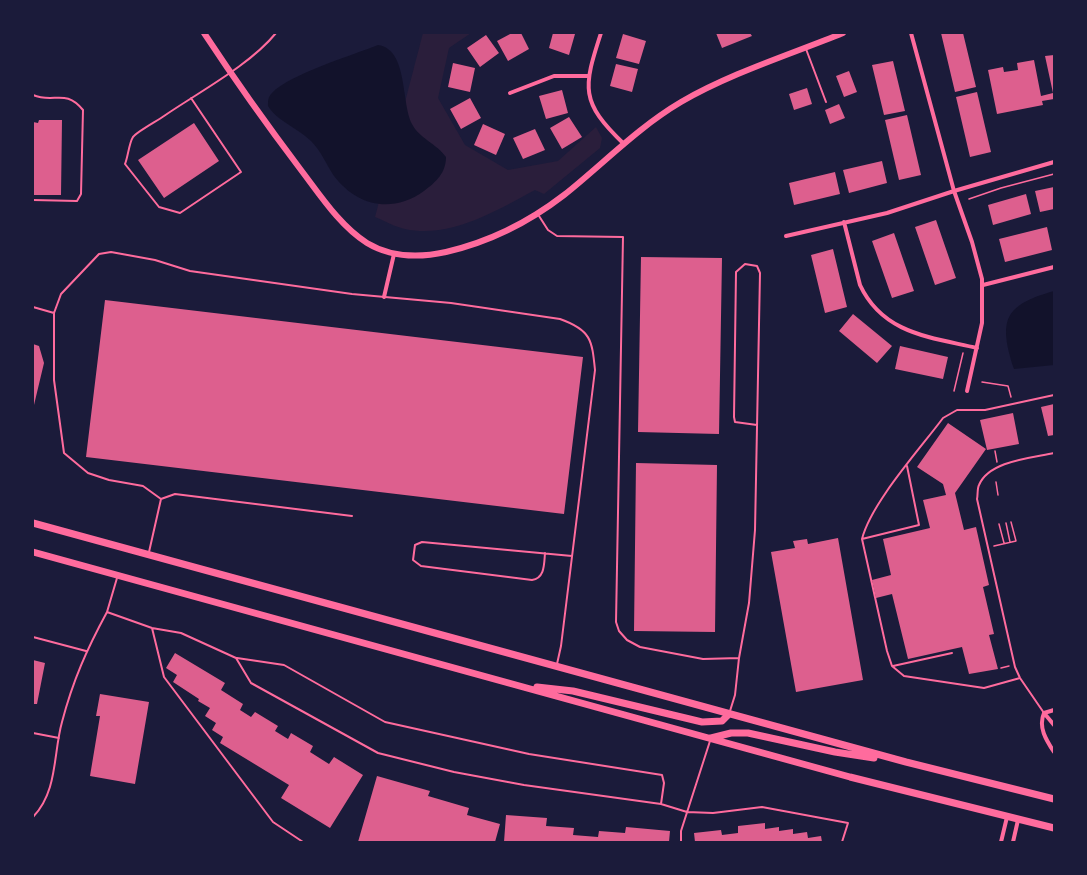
<!DOCTYPE html>
<html>
<head>
<meta charset="utf-8">
<style>
	body { margin:0 }
	#map { position:relative; width:1087px; height:875px; overflow:hidden; background:#1b1b3a; font-family:"Titillium Web",sans-serif }
	canvas { display:block }
	.frame { position:absolute; inset:0; border:34px solid #1b1b3a; pointer-events:none }
</style>
</head>
<body>
<div id="map">
<canvas width="1087" height="875"></canvas>
<div class="frame"></div>
</div>
<script>
const ctx = document.querySelector('canvas').getContext('2d');
ctx.lineJoin = 'round';
function paint(path, color) { ctx.fillStyle = color; ctx.fill(path, 'evenodd'); }
function trace(path, color, width, dash) { ctx.strokeStyle = color; ctx.lineWidth = width; ctx.lineCap = dash ? 'butt' : 'round'; ctx.setLineDash(dash || []); ctx.stroke(path); }
paint(new Path2D(`
	M423,33H471L449,48L438,98L465,145L508,170L558,161L596,127L602,138L600,148L544,194L535,190C497,210 451,239 405,229C395,227 385,221 375,217Z`), '#2a1e3b');
paint(new Path2D(`
	M378,45C408,49 401,102 412,124C419,138 437,144 446,157C446,173 436,182 424,191C392,214 357,206 334,176C326,164 321,151 311,141C298,128 277,121 268,106C268,100 268,97 272,93C288,75 353,55 378,45Z
	M1054,291V365L1014,369C998,320 1004,305 1054,291Z`), '#12122b');
paint(new Path2D(`
	M512,33H521L529,49L508,61L497,41Z
	M553,33L575,34L569,55L549,48Z
	M716,33H750L752,36L722,48Z
	M941,33H963L976,87L955,92Z
	M623,34L646,41L639,64L616,58Z
	M486,35L499,53L480,67L467,48Z
	M1054,55V99L1042,101L1043,105L997,114L988,70L1003,67L1004,72L1018,70L1017,63L1034,60L1041,96L1053,93L1045,56Z
	M893,61L905,111L884,115L872,65Z
	M453,63L475,68L470,92L448,87Z
	M616,64L638,69L632,92L610,86Z
	M849,71L857,92L844,97L836,76Z
	M807,88L812,104L794,110L789,94Z
	M562,90L568,113L546,119L539,96Z
	M977,92L991,152L970,157L956,97Z
	M470,98L481,118L461,129L450,109Z
	M839,104L845,118L830,124L825,110Z
	M907,115L921,175L899,180L885,120Z
	M569,117L582,137L562,149L550,128Z
	M39,120H62L61,195H33V122L38,123Z
	M194,123L219,161L164,198L138,160Z
	M483,124L505,134L496,155L474,145Z
	M535,129L545,150L523,159L513,138Z
	M882,161L887,183L849,193L843,170Z
	M835,172L840,194L794,205L789,183Z
	M1054,187V209L1040,212L1035,191Z
	M1026,194L1031,214L993,225L988,205Z
	M936,220L956,278L935,285L915,227Z
	M1047,227L1052,250L1005,262L999,239Z
	M894,233L914,291L892,298L872,241Z
	M833,249L847,307L825,313L811,255Z
	M641,257L722,258L719,434L638,432Z
	M105,300L583,357L564,514L86,457Z
	M853,314L892,346L877,363L839,331Z
	M33,344L39,346L44,363L34,405Z
	M900,346L948,357L943,379L895,369Z
	M1054,404V435L1048,436L1041,407Z
	M1013,413L1019,444L987,450L980,420Z
	M948,423L986,449L955,493L964,530L976,527L989,585L983,587L994,634L989,635L998,669L969,674L962,647L908,659L892,594L876,598L872,580L891,575L883,539L930,528L923,500L946,495L943,484L917,467Z
	M636,463L717,465L715,632L634,631Z
	M838,538L863,680L796,692L771,552L795,548L793,541L807,539L808,544Z
	M175,653L225,683L221,690L243,704L240,710L251,717L255,712L278,726L275,731L288,739L291,733L313,746L310,752L329,764L334,757L363,775L330,828L281,798L289,785L220,743L223,737L212,730L216,723L205,716L210,708L198,701L199,699L173,682L177,675L166,668Z
	M33,660L45,663L37,704H33Z
	M100,694L149,702L135,784L90,776L100,716H96Z
	M377,776L430,791L428,796L469,808L467,815L500,824L495,842H358Z
	M506,815L547,818L546,826L574,828L573,835L598,837L599,831L625,833L626,827L670,831L669,842H504Z
	M765,823V829L779,827V831L793,829V834L807,832L808,838L821,836L822,842H695L694,833L721,830L722,835L738,833V826Z`), '#dd5f8e');
trace(new Path2D(`
	M969,199L1001,188L1054,174
	M982,382L1008,386L1011,397
	M954,391L963,353
	M995,451L997,462
	M996,482L998,495
	M1006,523L1010,542
	M999,524L1004,543
	M994,546L1016,541L1011,522
	M1001,668L1009,666`), '#ff6b9d', 1.5);
trace(new Path2D(`
	M806,49L826,102
	M33,95C54,104 65,88 83,110L81,194L77,201L33,200
	M191,98L241,172L180,213L159,207L125,164C128,157 129,143 133,137C138,131 157,121 164,116C199,92 250,65 276,33
	M539,216L548,230L557,236L623,237L616,622L619,631L627,640L640,647L703,659L739,658L749,603L755,530L760,273L757,266L745,264L736,272L734,417L735,422L757,425
	M33,307L54,313
	M161,499L175,494L352,516
	M862,539L919,525L907,466
	M149,552L161,499L143,486L109,480L88,473L64,453L54,380V313L61,294L99,254L111,252L155,260L190,271L352,294L451,303L560,319C591,330 592,340 595,370L561,646L557,664
	M545,553C544,564 545,578 532,580L421,566L413,560L415,545L422,542L572,556
	M117,578L107,612L152,628L181,633L236,658L251,683L378,753L454,772L524,785L661,804L687,812L713,813L762,807L848,823L842,842
	M152,628L164,677L273,822L303,842
	M33,637L86,651
	M237,658L284,665L385,722L529,754L662,775L664,783L661,804
	M893,666L952,653
	M1020,678L984,688L904,676L892,666L887,651L862,539C871,503 920,449 943,418L957,410H985L1054,395
	M730,711L735,695L739,658
	M1044,713L1020,678L1015,667L977,499C978,495 977,489 979,485C989,461 1031,458 1054,453
	M33,733L59,738
	M33,817C58,791 53,754 62,722C73,680 87,649 107,612
	M681,842V831L710,741`), '#ff6b9d', 2);
trace(new Path2D(`
	M601,33C583,88 580,102 624,144
	M911,33L954,191L972,242L982,279V323L967,391
	M510,93L554,76H588
	M844,222L860,285C883,334 930,337 977,348
	M786,236L887,213L954,191L1054,162
	M983,285L1054,267
	M384,297L394,254
	M1044,713C1038,727 1046,740 1054,752
	M1044,713L1054,725
	M1044,713L1054,710
	M1001,842L1007,817
	M1013,842L1018,820`), '#ff6b9d', 4);
trace(new Path2D(`
	M204,33C235,80 267,125 301,170C320,195 340,226 367,243C392,258 419,258 446,252C489,242 529,222 564,195C603,164 637,128 681,102C731,73 789,55 843,33`), '#ff6b9d', 6);
trace(new Path2D(`
	M33,523L906,762L1054,799
	M33,552L850,777L1054,828
	M537,687L573,691L702,722L722,721L729,714
	M711,738L731,733H748L835,752L874,758`), '#ff6b9d', 7);
</script>
</body>
</html>
